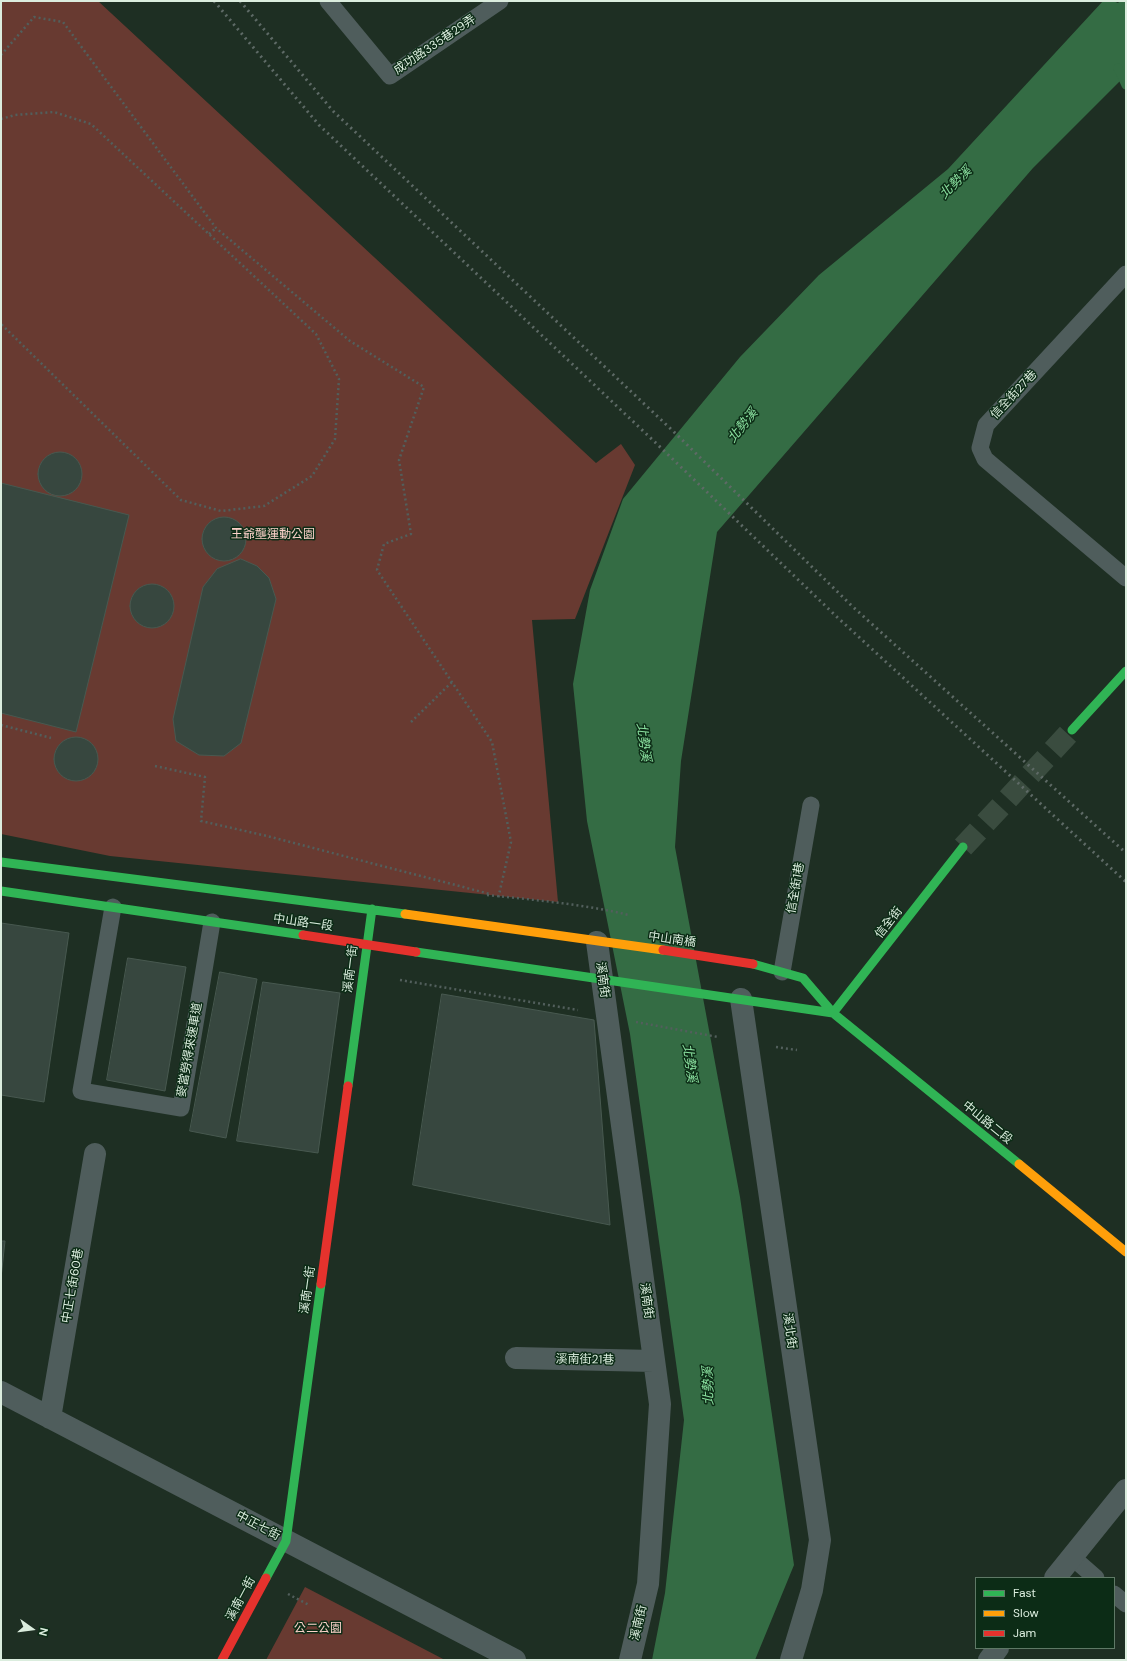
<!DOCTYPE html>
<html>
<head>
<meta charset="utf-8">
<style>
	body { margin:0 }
	#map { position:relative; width:1127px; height:1661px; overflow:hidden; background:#1e2f23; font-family:"DM Sans",sans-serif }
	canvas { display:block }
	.frame { position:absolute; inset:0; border:2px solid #dbedde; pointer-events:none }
	.legend { position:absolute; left:975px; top:1577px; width:140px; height:72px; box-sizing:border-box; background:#0c2c16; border:1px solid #5f7966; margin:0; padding:5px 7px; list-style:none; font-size:12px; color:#dbedde }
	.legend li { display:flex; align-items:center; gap:8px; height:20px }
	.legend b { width:20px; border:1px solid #5f7966 }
	.north { position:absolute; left:12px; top:1609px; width:40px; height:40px; -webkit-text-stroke:3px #0c2c16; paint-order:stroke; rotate:104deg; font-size:11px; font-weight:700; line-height:16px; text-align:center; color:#dbedde }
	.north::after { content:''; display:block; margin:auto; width:14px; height:18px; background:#dbedde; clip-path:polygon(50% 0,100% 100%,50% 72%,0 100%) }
</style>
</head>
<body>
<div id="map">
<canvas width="1127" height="1661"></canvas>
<div class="frame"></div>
<ul class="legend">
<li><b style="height:5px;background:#30b455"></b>Fast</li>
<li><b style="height:5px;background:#ff9f0a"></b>Slow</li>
<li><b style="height:5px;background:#e5322d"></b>Jam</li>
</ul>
<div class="north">N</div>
</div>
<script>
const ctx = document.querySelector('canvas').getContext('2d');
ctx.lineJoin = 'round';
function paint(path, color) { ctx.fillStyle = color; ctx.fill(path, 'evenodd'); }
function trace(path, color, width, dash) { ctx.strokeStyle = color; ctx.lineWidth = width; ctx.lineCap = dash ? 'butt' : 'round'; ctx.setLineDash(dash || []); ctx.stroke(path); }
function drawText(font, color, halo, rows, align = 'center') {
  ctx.font = font + ' "DM Sans","Noto Sans TC",sans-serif'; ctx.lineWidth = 3; ctx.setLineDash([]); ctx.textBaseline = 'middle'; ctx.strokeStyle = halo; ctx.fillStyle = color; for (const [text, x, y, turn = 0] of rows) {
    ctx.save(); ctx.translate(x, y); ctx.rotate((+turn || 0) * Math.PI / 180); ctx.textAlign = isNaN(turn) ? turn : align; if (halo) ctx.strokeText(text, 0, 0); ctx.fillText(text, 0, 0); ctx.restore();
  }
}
paint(new Path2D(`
	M1,1H98L596,463L621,444L635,465L575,619L532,620L558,902L110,856L1,834Z
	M305,1587L445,1660H266Z`), '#683a31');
paint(new Path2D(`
	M1103,1H1113L1118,3L1120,1H1126V75L1033,168L717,532L681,761L675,847L740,1197L794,1565L755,1660H652L665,1593L684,1420L630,1034L587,821L573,684L590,590L623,499L740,357L819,275L948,169Z`), '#346c44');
trace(new Path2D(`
	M1118,68L1126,85`), '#346c44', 9);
const building = new Path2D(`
	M38 474a22 22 0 1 1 44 0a22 22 0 1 1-44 0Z
	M1,483L129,515L76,732L1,713Z
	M202 539a22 22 0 1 1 44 0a22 22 0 1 1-44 0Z
	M241,559L257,566L269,578L276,599L241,743L224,756L199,755L176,741L173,719L203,587L217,569Z
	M130 606a22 22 0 1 1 44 0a22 22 0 1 1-44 0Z
	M54 759a22 22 0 1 1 44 0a22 22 0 1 1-44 0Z
	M1,923L69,933L44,1102L1,1095Z
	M128,958L186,967L165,1091L107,1080Z
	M220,972L257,979L226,1138L190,1131Z
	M263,982L340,993L318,1153L237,1141Z
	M442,994L594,1020L610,1225L413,1185Z
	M1,1241H5L1,1278Z`);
paint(building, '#37473f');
trace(building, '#485950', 1);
trace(new Path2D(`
	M963,847L1072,730`), '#3a4c3f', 22, [22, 11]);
trace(new Path2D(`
	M1,55L34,17L63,22L216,228L350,341L424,387L399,460L411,534L384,544L377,570L492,742L511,842L498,899
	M1,119L15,115L54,112L91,124L316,334L339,379L335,439L312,476L264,506L221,511L181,500L1,324
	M209,234L216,228
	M411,722L452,682
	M1,725L51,738
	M155,766L205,777L201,821L267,836L490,894
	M487,895C535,900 582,904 629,915
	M400,980L578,1010
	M636,1022L718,1037
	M776,1047L797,1050
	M288,1594L309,1605`), '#525f5c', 2.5, [2, 3]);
trace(new Path2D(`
	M328,1L390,76L500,1
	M1126,274L986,425L980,448L985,459L1126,578
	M113,907L81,1091L181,1108L212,922
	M782,972L811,805
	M1072,1557L1096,1578
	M1114,1594L1126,1604`), '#4f5d5c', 17);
trace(new Path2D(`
	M597,942L660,1404L648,1584L630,1660
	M741,999L820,1540L812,1590L791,1660
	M516,1358L654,1361
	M1,1392L515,1660
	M50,1418L95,1154
	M1055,1578L1126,1490
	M989,1660L998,1648`), '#4f5d5c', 22);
trace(new Path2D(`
	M1072,730L1126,671
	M1,862L405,914
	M1,891L303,935
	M416,952L833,1013
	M753,964L803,978L833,1013L1019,1164
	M833,1013L963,847
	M348,1086L372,909
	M266,1578L286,1541L321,1284`), '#30b455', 9);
trace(new Path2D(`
	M405,914L663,950
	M1019,1164L1126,1252`), '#ff9f0a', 9);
trace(new Path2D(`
	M303,935L416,952
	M663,950L753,964
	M321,1284L348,1086
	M222,1660L266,1578`), '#e5322d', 9);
trace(new Path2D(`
	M214,1L319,125L658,445L837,617L1126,882
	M240,1L333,111L673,431L853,607L1126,853`), '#5e6a66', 3, [2, 4]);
drawText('12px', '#dbedde', '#0c2c16', [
	["成功路335巷29弄",435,45,-34],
	["信全街27巷",1014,395,-47],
	["信全街1巷",796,888,-80],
	["中山路一段",303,923,8],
	["信全街",889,923,-52],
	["中山南橋",672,940,8],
	["溪南一街",351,969,-83],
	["溪南街",602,980,82],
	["麥當勞得來速車道",190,1050,-80],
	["中山路二段",987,1123,39],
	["中正七街60巷",73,1286,-80],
	["溪南一街",308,1290,-82],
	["溪南街",646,1301,82],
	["溪北街",789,1331,82],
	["溪南街21巷",585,1360,1],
	["中正七街",258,1526,28],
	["溪南一街",241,1599,-62],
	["溪南街",639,1623,-77]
]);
drawText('12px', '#fbd1c9', '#0c2c16', [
	["王爺壟運動公園",273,535],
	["公二公園",318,1629]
]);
drawText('italic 13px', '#8be1a0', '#0c2c16', [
	["北勢溪",956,183,-45],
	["北勢溪",743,426,-51],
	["北勢溪",643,742,82],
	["北勢溪",689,1063,82],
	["北勢溪",709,1386,-92]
]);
</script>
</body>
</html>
